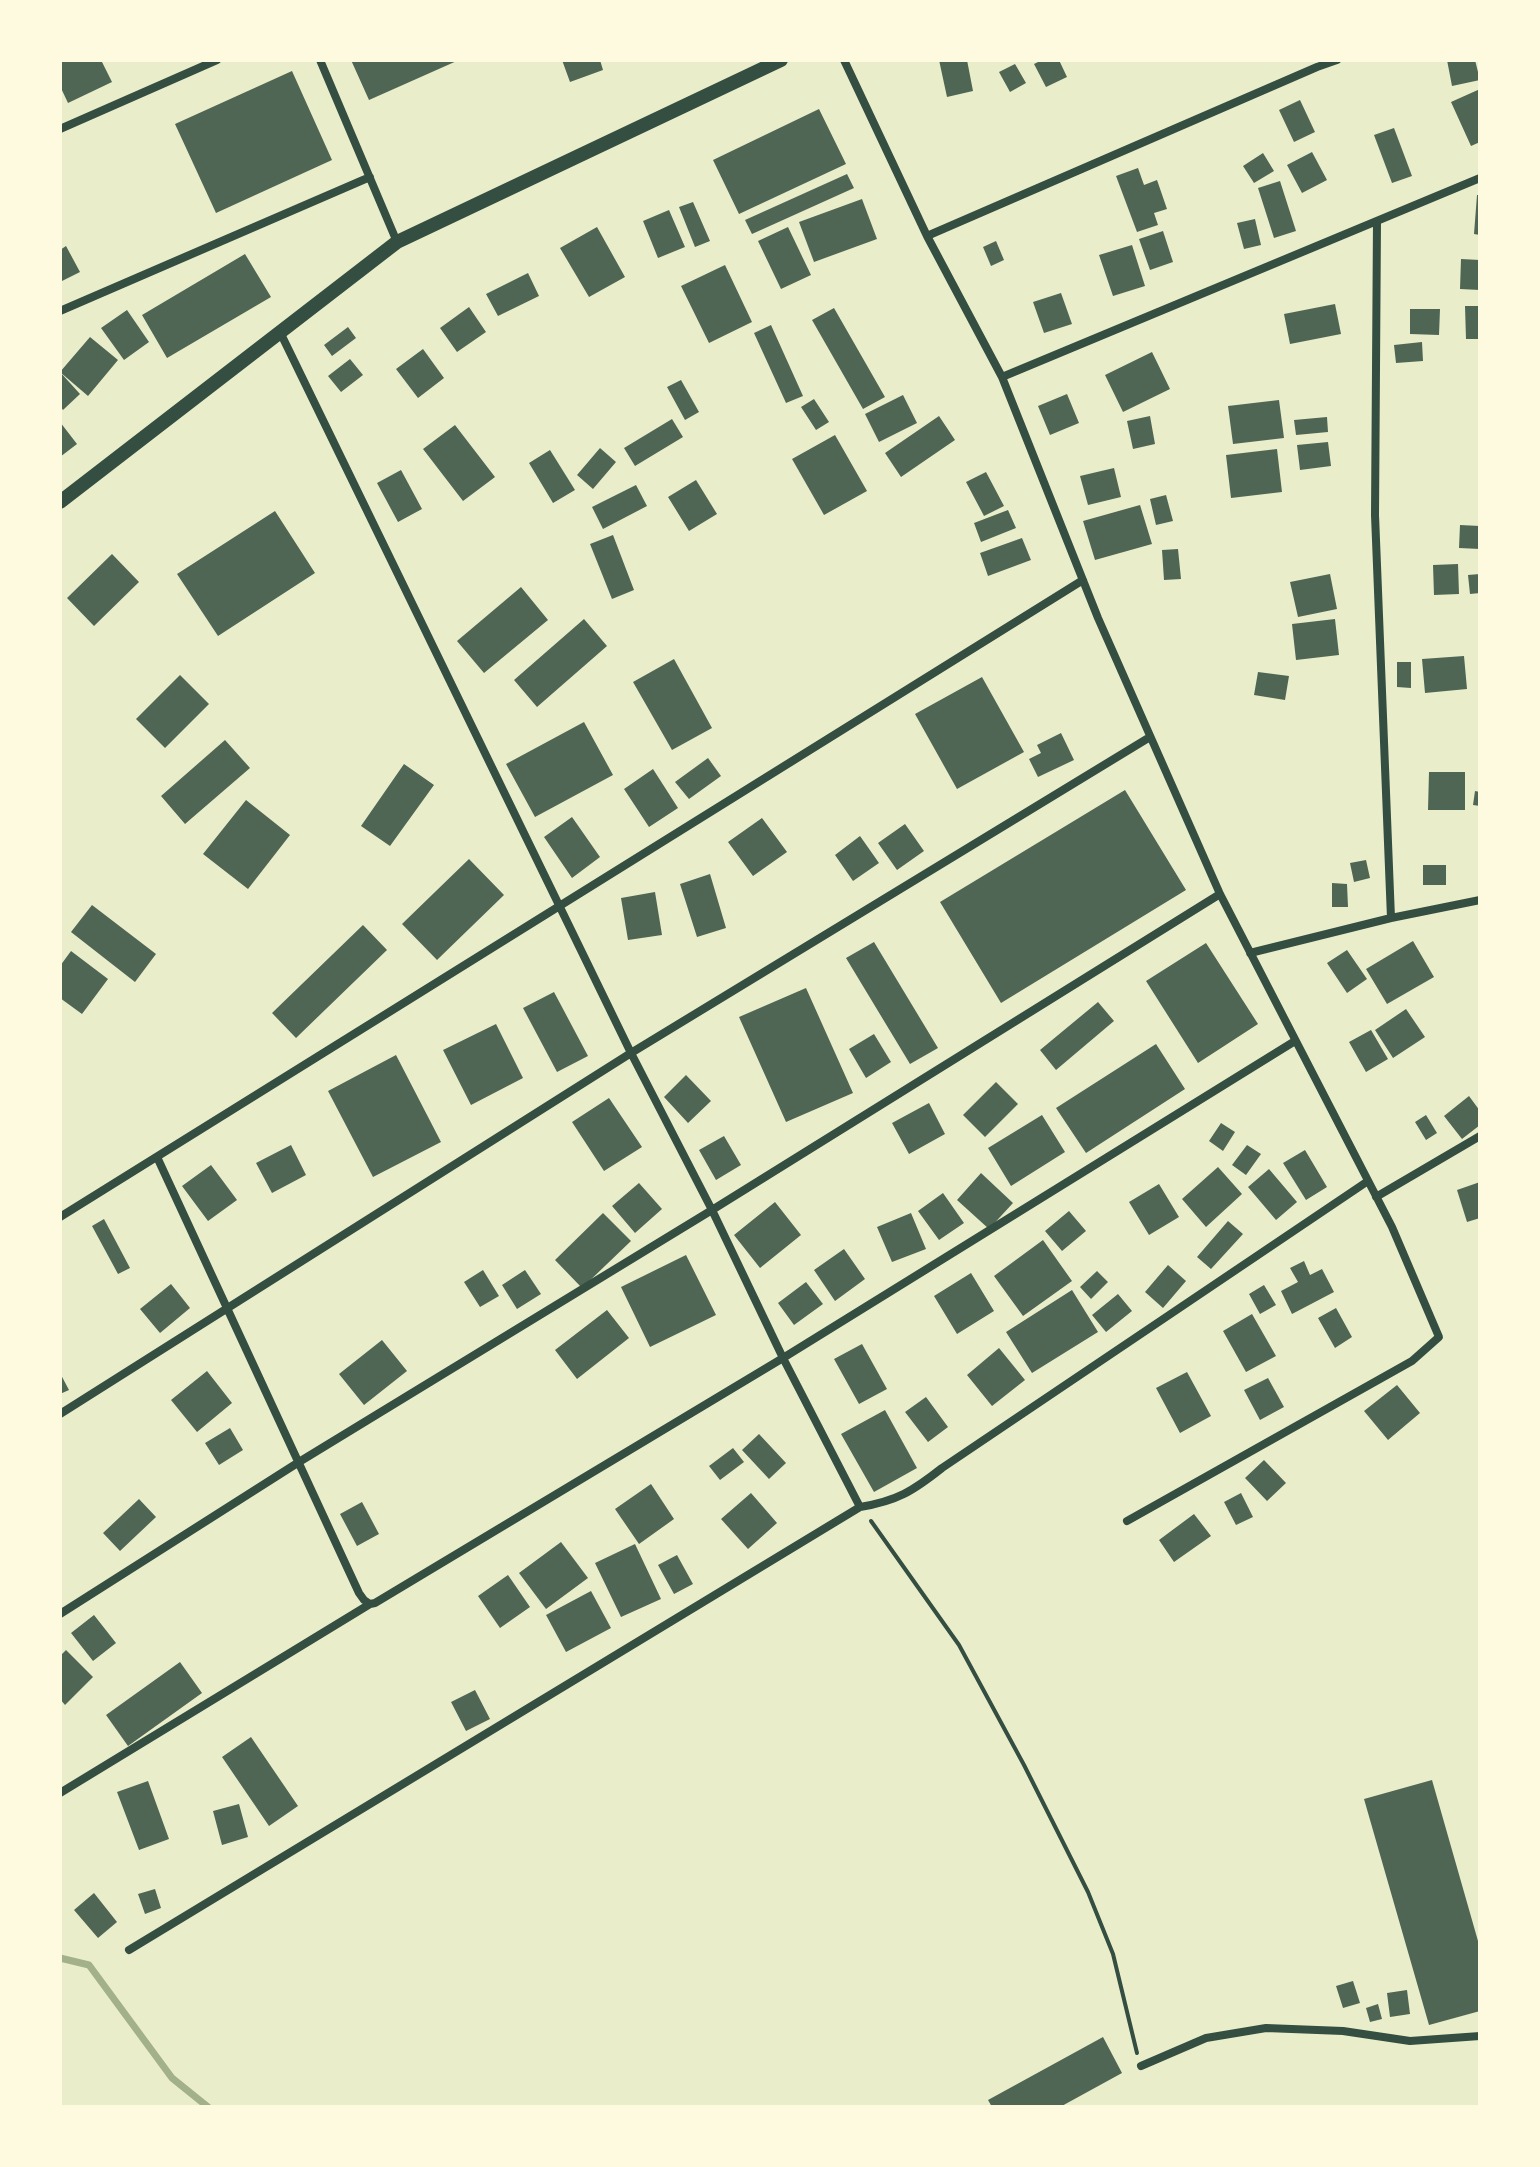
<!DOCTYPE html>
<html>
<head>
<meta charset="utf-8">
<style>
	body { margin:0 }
	#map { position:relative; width:1540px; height:2167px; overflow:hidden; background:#e9edc9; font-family:"Golos Text",sans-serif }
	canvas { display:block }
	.frame { position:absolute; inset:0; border:62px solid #fefae0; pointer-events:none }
</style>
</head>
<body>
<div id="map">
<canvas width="1540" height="2167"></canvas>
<div class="frame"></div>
</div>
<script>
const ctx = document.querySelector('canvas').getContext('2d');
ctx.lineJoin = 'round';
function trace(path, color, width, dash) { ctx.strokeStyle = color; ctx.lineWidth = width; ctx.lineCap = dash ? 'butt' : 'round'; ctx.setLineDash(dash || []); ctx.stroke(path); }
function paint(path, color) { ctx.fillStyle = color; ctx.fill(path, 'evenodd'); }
trace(new Path2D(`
	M60,1958L89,1965L172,2078L208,2107`), '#a3b18a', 7);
paint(new Path2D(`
	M60,60H101L112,82L68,103L60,86Z
	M351,60H459L369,100Z
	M562,60H600L603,70L570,82Z
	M939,60H967L973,91L947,97Z
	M1042,60H1059L1067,77L1046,87L1034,64Z
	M1447,60H1475L1480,80L1452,86Z
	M1015,64L1026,83L1010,92L999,72Z
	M292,71L332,160L216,213L175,124Z
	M1480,89V142L1471,146L1451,102Z
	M1300,100L1315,132L1294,142L1279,110Z
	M819,109L846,164L739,214L713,160Z
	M1394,128L1412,176L1392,183L1374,135Z
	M1312,152L1327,180L1302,193L1287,165Z
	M1263,153L1274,171L1254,183L1243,166Z
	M1138,168L1144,185L1157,180L1167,209L1154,213L1158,225L1137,232L1116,176Z
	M847,174L854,188L752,234L745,220Z
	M1280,181L1296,231L1274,238L1258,188Z
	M1477,195H1480V235L1474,234Z
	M862,199L877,239L814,262L799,222Z
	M693,202L710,241L695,247L679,207Z
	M669,210L685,247L658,258L643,221Z
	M1255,219L1261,245L1244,249L1237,223Z
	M597,227L625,277L589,297L560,248Z
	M788,227L811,275L781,289L758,241Z
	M1163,231L1173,262L1150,270L1139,239Z
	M996,241L1004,260L991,266L983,247Z
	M1132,245L1145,286L1113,296L1099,255Z
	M66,246L80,272L60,282V250Z
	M245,254L271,297L167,358L142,315Z
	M1461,259L1480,260V290L1460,289Z
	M725,265L752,322L709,343L681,286Z
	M528,273L539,296L498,316L486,294Z
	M1061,293L1072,324L1044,333L1033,302Z
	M1335,304L1341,334L1290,344L1284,314Z
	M1465,306H1480V339H1466Z
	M469,307L486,332L457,352L440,328Z
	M834,308L885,397L863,409L812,320Z
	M1410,309H1440L1439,335L1410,334Z
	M127,310L149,342L124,360L101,328Z
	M771,325L803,396L786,403L754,333Z
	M348,327L356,338L332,356L324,345Z
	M90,337L118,360L88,396L60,372Z
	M1422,342L1423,361L1396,363L1394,345Z
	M423,349L444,378L418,398L396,369Z
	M1152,352L1170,389L1123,412L1105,375Z
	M350,359L363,375L341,392L328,376Z
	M60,372L80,394L63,410L60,406L62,396Z
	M681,380L699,412L685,420L667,387Z
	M1067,394L1079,423L1050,435L1038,406Z
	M903,395L917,423L879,442L865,414Z
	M814,399L829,422L816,430L801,407Z
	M1279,400L1284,438L1233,444L1228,406Z
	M939,416L955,440L901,477L885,453Z
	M1150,416L1155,444L1133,449L1127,421Z
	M1327,417L1328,432L1296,435L1294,420Z
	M672,419L683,437L635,466L624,448Z
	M60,422L77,444L60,457Z
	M455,425L495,477L463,501L423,449Z
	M835,435L867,491L824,515L792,459Z
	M1328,442L1331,466L1300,470L1297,445Z
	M600,448L616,462L593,489L577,475Z
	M1277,449L1282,492L1231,498L1226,455Z
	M550,450L575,490L553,503L529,463Z
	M1114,468L1121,497L1088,505L1080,476Z
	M401,470L422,509L398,522L377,483Z
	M986,472L1004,506L984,516L966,482Z
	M696,480L717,514L689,531L668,497Z
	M636,485L647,506L603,529L592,507Z
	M1166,495L1173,521L1156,525L1150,499Z
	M1140,505L1152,544L1095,560L1083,521Z
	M1008,510L1016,528L981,542L974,523Z
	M275,511L315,573L218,636L177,574Z
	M1460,525L1480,526V549L1459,548Z
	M613,535L634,590L612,599L590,544Z
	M1022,538L1031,560L988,576L980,553Z
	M1178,549L1181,579L1164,580L1162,550Z
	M112,554L139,582L94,626L67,598Z
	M1458,564L1459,594L1434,595L1433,565Z
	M1330,574L1337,609L1298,617L1290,582Z
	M1480,574V593L1470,594L1468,575Z
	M521,587L548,620L484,673L457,641Z
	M584,619L607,646L537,707L514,680Z
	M1335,619L1339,655L1296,660L1292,624Z
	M1464,656L1467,689L1425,693L1422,659Z
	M674,659L712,728L672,750L633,682Z
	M1397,662H1411V688L1397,687Z
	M1258,672L1289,676L1285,700L1254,695Z
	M180,675L209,704L165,748L136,719Z
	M982,677L1024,752L957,789L915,714Z
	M584,722L613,775L535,817L506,764Z
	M1061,733L1074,760L1038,777L1029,759L1041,753L1037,745Z
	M225,740L250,768L185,824L161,796Z
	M708,758L721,776L689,799L675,782Z
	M404,764L434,785L390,846L361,826Z
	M653,769L678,808L649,827L624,789Z
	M1429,772H1465V810H1428Z
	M1125,790L1186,890L1001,1003L940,902Z
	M1475,791L1480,792V806L1473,805Z
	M246,800L290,835L248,889L203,854Z
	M572,817L600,857L572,878L544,837Z
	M762,818L787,852L753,876L728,842Z
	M905,824L924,851L897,870L878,843Z
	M860,836L879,863L853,881L835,855Z
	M469,859L504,895L437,960L402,924Z
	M1366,860L1370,878L1354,882L1350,863Z
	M1423,865H1446V885H1423Z
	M710,874L726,928L697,937L680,884Z
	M1332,883L1347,884L1348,907H1332Z
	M655,892L662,935L628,940L621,898Z
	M92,905L156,954L135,982L71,932Z
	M363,925L387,950L296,1038L272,1013Z
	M1413,941L1434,977L1387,1004L1366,969Z
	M874,942L938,1048L910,1064L846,958Z
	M1206,943L1258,1024L1198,1063L1146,981Z
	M1347,950L1367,979L1347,993L1327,963Z
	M71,951L108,979L82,1014L60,998V966Z
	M806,988L853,1093L786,1122L739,1017Z
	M554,992L588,1056L557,1072L523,1008Z
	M1098,1002L1114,1021L1056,1070L1040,1050Z
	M1406,1009L1425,1037L1393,1058L1375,1030Z
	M496,1024L523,1078L471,1105L443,1050Z
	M1371,1030L1388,1059L1366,1072L1349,1042Z
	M874,1034L891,1062L866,1078L849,1049Z
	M1156,1044L1185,1089L1086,1153L1056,1108Z
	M396,1055L441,1142L373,1177L328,1091Z
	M686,1075L711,1101L688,1123L664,1097Z
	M996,1082L1018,1104L985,1137L963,1115Z
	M1469,1096L1480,1111V1125L1462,1139L1444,1116Z
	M609,1098L642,1147L604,1171L572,1122Z
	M929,1103L945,1134L909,1154L892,1123Z
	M1042,1115L1065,1152L1011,1186L988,1148Z
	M1426,1115L1437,1133L1426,1140L1415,1122Z
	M1221,1123L1235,1132L1223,1151L1209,1141Z
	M724,1136L741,1165L716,1180L699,1150Z
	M291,1145L306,1175L272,1193L256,1163Z
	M1247,1145L1261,1154L1246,1175L1232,1165Z
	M1305,1150L1327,1187L1306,1200L1283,1163Z
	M211,1165L237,1200L208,1221L182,1186Z
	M1218,1167L1242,1194L1206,1227L1182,1199Z
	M1269,1169L1297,1202L1276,1220L1248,1187Z
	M981,1173L1013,1203L989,1229L957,1200Z
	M1480,1182V1218L1467,1222L1457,1190Z
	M639,1183L662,1209L635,1233L612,1206Z
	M1159,1184L1179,1217L1149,1235L1129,1202Z
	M943,1193L964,1223L939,1240L918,1211Z
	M775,1202L801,1235L760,1268L734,1235Z
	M1069,1211L1086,1231L1062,1251L1045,1231Z
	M603,1213L631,1241L582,1288L555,1260Z
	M911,1213L926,1249L892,1262L877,1227Z
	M104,1219L130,1268L118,1274L92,1226Z
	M1228,1221L1243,1234L1211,1269L1197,1257Z
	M1043,1240L1072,1281L1023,1316L994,1276Z
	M844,1249L865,1279L835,1301L814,1270Z
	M686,1255L716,1315L650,1347L621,1287Z
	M1304,1261L1310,1275L1322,1269L1334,1292L1292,1314L1281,1291L1298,1282L1290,1268Z
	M1168,1265L1186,1281L1163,1308L1145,1292Z
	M483,1270L499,1296L480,1307L464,1282Z
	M525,1270L541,1294L517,1309L502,1285Z
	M1097,1271L1108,1282L1091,1299L1080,1287Z
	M971,1273L994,1311L957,1334L934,1296Z
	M806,1282L823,1304L794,1325L778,1303Z
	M171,1284L190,1308L160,1333L140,1309Z
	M1264,1285L1276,1305L1260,1314L1249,1294Z
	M1072,1290L1098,1332L1032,1373L1006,1332Z
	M1118,1294L1132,1311L1106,1332L1092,1315Z
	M1336,1308L1352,1337L1335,1348L1318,1318Z
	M607,1310L629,1338L577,1379L555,1350Z
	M1252,1314L1276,1356L1246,1372L1223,1331Z
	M382,1340L407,1371L364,1405L339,1374Z
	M862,1344L887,1389L859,1404L834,1359Z
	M999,1348L1025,1380L992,1406L967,1375Z
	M207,1371L232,1403L197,1432L171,1400Z
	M1187,1372L1211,1416L1180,1433L1156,1388Z
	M60,1373L69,1390L60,1394Z
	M1268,1378L1284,1407L1260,1420L1244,1390Z
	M1397,1385L1420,1413L1388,1440L1364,1411Z
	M926,1397L948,1427L928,1442L905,1412Z
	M885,1410L917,1468L874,1492L841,1434Z
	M230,1428L243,1450L219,1465L205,1443Z
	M759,1434L786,1463L769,1479L742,1450Z
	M733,1448L744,1462L720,1480L709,1466Z
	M1264,1460L1286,1483L1267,1501L1245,1478Z
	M651,1484L674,1519L639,1544L615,1509Z
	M751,1493L777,1523L748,1549L721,1519Z
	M1241,1493L1253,1517L1236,1525L1224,1502Z
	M139,1499L156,1517L120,1551L103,1533Z
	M362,1502L379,1534L357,1546L340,1514Z
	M1194,1514L1211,1536L1174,1562L1159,1540Z
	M561,1542L588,1578L546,1609L519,1573Z
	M635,1544L661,1599L621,1617L595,1563Z
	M677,1555L693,1584L674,1594L658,1565Z
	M508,1575L530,1607L500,1628L478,1596Z
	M591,1591L611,1628L566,1652L546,1615Z
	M94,1615L116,1643L93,1661L71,1633Z
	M66,1650L93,1677L65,1705L60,1699V1656Z
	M180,1662L202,1693L128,1746L106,1715Z
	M475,1690L490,1719L466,1731L451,1702Z
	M251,1737L298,1806L269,1826L222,1757Z
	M1432,1780L1480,1948V2011L1429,2025L1364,1799Z
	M148,1781L169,1839L139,1850L117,1792Z
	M239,1804L248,1837L222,1845L213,1811Z
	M155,1889L161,1908L145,1914L138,1894Z
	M94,1893L117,1922L98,1938L74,1910Z
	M1353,1981L1360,2003L1343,2008L1336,1986Z
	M1407,1990L1410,2014L1390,2017L1387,1993Z
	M1378,2004L1382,2019L1370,2022L1366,2008Z
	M1103,2037L1122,2073L1060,2107H992L988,2100Z`), '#4f6655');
trace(new Path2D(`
	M871,1521L959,1645L1024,1765L1088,1892L1113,1954L1137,2053`), '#344e41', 4);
trace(new Path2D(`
	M320,60L397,242
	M844,60L927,236L1002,377L1098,618L1220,894L1392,1227L1439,1337L1412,1361L1127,1521
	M60,129L217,60
	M1377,221L1375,515L1391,918
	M927,236L1317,67L1337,60
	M60,311L370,177
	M280,332L631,1053L712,1210L783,1358L860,1507
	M1002,377L1480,178
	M1250,953L1391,918L1480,900
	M157,1157L359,1593L364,1600L370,1604
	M1376,1197L1480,1136
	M60,1217L1083,580
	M60,1414L631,1053L1150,737
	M60,1614L299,1462L712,1210L1220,894
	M60,1793L370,1604L375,1603L783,1358L1295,1041
	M129,1950L860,1507C897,1501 913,1491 942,1468L1368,1181
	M1141,2066L1206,2038L1266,2028L1343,2031L1410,2041L1480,2036`), '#344e41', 8);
trace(new Path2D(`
	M60,502L397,242L781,60`), '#344e41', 14);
</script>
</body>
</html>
